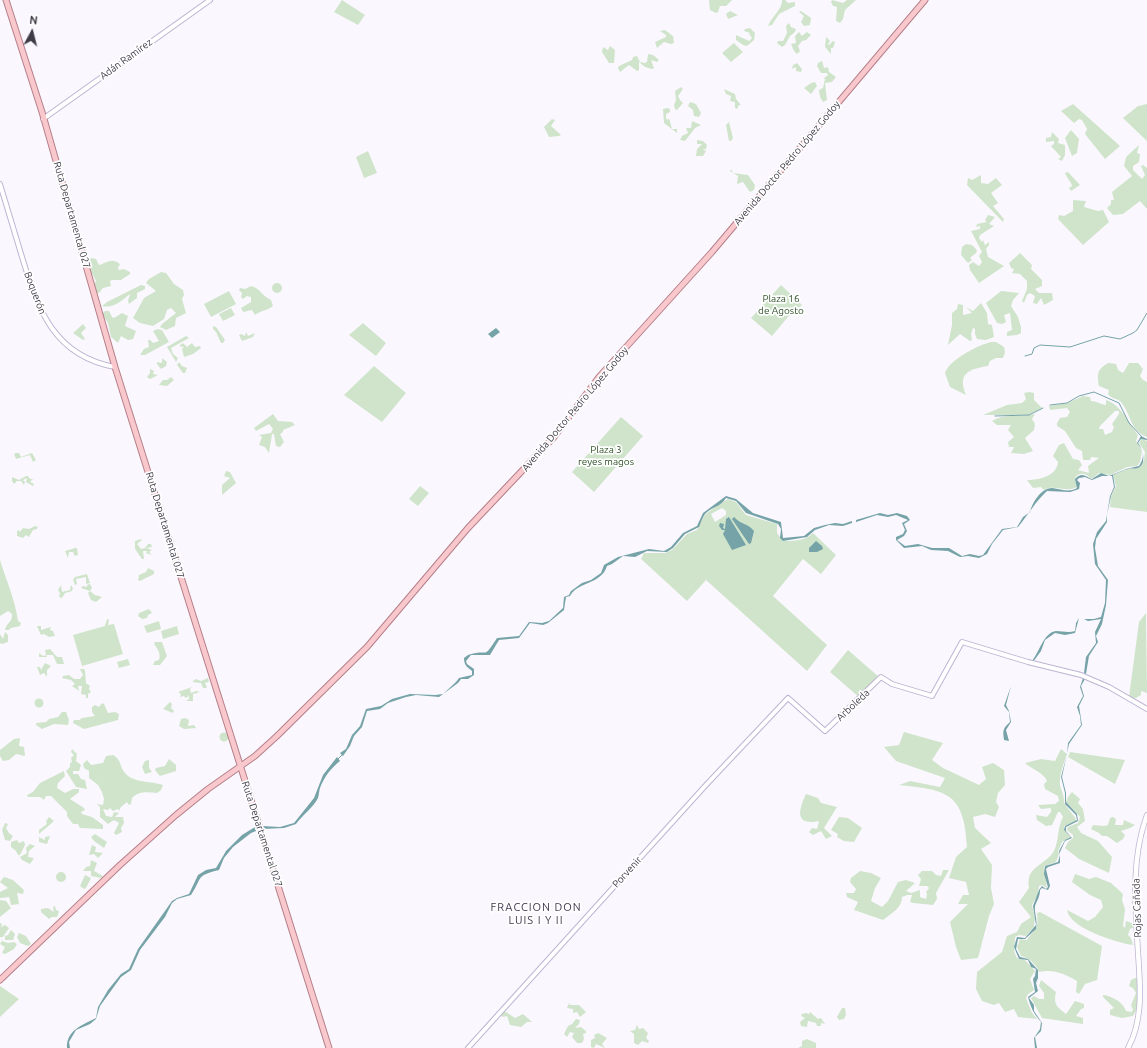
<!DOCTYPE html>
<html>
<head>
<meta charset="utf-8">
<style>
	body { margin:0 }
	#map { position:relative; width:1147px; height:1048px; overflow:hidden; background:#faf8fe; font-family:Ubuntu,sans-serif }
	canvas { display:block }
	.north { position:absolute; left:12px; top:12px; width:40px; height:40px; -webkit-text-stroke:3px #fff; paint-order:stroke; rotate:7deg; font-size:11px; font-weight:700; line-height:16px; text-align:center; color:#3f3b47 }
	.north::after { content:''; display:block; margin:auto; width:14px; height:18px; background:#3f3b47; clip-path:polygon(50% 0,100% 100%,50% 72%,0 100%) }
</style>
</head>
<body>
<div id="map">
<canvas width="1147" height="1048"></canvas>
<div class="north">N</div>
</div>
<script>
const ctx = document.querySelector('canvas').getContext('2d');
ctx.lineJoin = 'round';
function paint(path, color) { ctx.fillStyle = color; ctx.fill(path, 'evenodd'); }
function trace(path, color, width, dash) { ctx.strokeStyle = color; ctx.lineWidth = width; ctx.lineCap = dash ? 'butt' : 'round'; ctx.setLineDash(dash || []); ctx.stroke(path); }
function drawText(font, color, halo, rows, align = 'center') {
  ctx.font = font + ' Ubuntu,sans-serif'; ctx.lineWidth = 3.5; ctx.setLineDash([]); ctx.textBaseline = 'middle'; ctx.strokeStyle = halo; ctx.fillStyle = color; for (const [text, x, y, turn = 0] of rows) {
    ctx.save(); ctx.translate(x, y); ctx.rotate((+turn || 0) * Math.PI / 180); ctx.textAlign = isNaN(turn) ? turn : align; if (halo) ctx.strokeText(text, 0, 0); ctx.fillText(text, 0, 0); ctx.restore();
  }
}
paint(new Path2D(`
	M342,0L365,15L358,25L334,12Z
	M709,0H732L726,6H720L718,12L716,13L710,10Z
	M782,0H785L788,3L795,2V6L779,14L772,25L768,26C771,17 783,9 782,0Z
	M832,0L843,3L847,0H856L845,10L843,19L840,23L836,21L837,7L833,6L831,2Z
	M730,11L738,15L728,19L726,14Z
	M801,11L811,18L810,25L804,26L801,22L804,16L799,12Z
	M789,23L791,27L796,29L795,32L790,36L785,45L782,47L777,43L778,41H783L787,33L786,26Z
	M750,28L755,33L754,40L747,46L743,45L736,40V35L749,41L752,38L749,34L750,33L744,31L745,29Z
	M665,30L673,36L674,43L671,44L664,42L657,48L655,42L666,37V35L660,31Z
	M799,32L802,36L807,32L811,35L806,40L802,41L798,46L800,51L797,54L794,51L791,44L796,43L795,36Z
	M826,37L830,41L828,44L829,45L833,41L835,42L833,48H831V54L825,47Z
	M734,43L743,52L731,62L722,53Z
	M610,46L615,50L614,63H609L602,52L603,47L608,50Z
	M648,54L653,55L659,60L657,62L651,60L654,68L652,69L645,67L639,62V70L637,71L629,65L620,72L618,68L619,66L632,60L633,57L637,56L640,62L645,63L647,62Z
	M822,61L824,68L828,67L829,72L836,77L832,82L825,83L827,100L823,102L820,97L819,90L823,88L825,79L824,78L828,75L827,73H821L817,66L818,63Z
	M797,63L802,69L801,72L796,71V67L792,69L793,65Z
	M815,82L817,86L811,94L804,88L811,83Z
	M681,87L683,89L678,96L680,100L683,103L677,110L675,109L674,105L676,100L675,91Z
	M724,89L735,94L736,99L741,105H739L737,109L735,108V102L730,101L731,96L726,94Z
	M690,102L696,104L701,113L699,117L694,116L693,110L688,106Z
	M1073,104L1120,146L1105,159L1085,134L1087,129L1082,120L1079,119L1074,123L1061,111Z
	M1147,104V141L1123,118L1138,106Z
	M667,108L670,109V112L666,114V118L668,120L669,118L672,129H677V133L664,123L663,109Z
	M552,119L555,120L551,126L561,135L559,136L549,137L544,127Z
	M692,121L701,125L695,128L685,141L680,140L682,136L688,133L686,128H691Z
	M729,122L733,138L731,141H729L726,125Z
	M1071,130L1079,139L1077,153L1072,156L1065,138Z
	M1052,132L1059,139L1058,143L1065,145V155L1062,161L1058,159L1061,157L1051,146L1054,144V141L1046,142V138L1051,137Z
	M697,140L703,141L707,145L706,149H703L706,151L703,156H696L697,149L702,144H697Z
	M1139,145L1137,153L1140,154L1139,162L1133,166V170L1142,179L1145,175L1141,166L1143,165L1147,168V209L1140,201L1123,214L1113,215L1107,208L1111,204V200H1114L1112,192L1132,176L1124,166L1126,157Z
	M368,151L377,173L364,178L356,157Z
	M731,169L733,173L748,175L755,185L754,190L750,192L743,182L737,184L738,176L730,171Z
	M1068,172L1080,185L1071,191L1069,188L1072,186C1071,181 1067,179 1065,173Z
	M981,175V183L988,184L996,178L1002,185L991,193L998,203L993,206L1004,219L1003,222L967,185L968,178L972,180Z
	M1073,200L1086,201L1084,207L1098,211L1103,210L1109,222L1083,245L1058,219L1059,215L1064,216L1073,211Z
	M988,215L995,217L989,224L994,226L980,235L979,238L982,242L983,240L985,245L989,242V245L986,249L988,257L1004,266L979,283L970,270L969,265L973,262L979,266L982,262L979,256L982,252L971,231L980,229V226L976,227L977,224L987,222L985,220Z
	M966,244L972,245L977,250L976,253L970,258L972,260L968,263L961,255L962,247Z
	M1020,253L1032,265L1031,269L1042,280V286L1035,289L1039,293H1052L1053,300L1044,305L1041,298L1037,304L1033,303L1035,296L1030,293L1027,295L1024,303L1022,301L1027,289V281L1020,274L1012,273L1014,269L1011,268L1009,263Z
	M91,258L96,259L99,265C107,263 111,257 120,264L118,268L119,270L124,269L130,272V274L121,280H112L110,281L111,286L103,288L99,293H97L93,287L96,281C93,273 85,268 89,259Z
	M161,272L166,273L174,284L183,290L184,295L182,299L186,313L176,318L175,326L166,330L160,327L162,324L176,313L171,308L167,310L164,319L153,326L140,323L133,318L144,298L156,291L146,283L149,279Z
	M272 288a5 5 0 1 1 10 0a5 5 0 1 1-10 0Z
	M141,285L145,286V289L137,293V298L129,304L128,301L130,294C122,300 114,309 102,306L107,302Z
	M781,285L802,305L787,318L772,336L751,318Z
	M251,286C260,288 263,297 271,300L273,306C267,311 261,310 255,315L252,310L243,312L241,308L251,302V297L247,296L243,299L241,297L242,293L239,290L240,288L245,289Z
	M229,291L236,304L211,317L204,304Z
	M1001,291L1019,293L1013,300L1011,306L1018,317L1021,327V333L1017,335L1007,336V332L1012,330L1010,313L1004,315L1006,322L1002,324L997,323L986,303Z
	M981,303L987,313L988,324L992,325L994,337L986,340L977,339L975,334V329L973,328L971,334L972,340L970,341L960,334L948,345L952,325V313L957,309L958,304L963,305V315L972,313L966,307L973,311Z
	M231,308L235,315L223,321L219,314Z
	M105,311H109L112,317L114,318L122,313L128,316L125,326L136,331L133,339L128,340L121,336L118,343L111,337L108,323L102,314Z
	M363,323L386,343L376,356L349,335Z
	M83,324L86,328L81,333L85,339L83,340L73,333Z
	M213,326L216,327L225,340L223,343H221L216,332L213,329Z
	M157,329L162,330L169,342L145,355H140L144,349L149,347L148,340H150L153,343L159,341L153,331Z
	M246,332L248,336L255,333L253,337L242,341L239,335L241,334L245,336Z
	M186,336L189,338L171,348L173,354L178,358L176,362L167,347Z
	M991,342H996L1004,347L1005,352L1003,358H996L990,361L988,366C969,369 957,373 966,395L950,387L945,373C949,360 978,345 991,342Z
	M183,343L187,347L192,343L195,347L200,346L201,348L193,354L184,357L182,349L184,347L179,346Z
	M162,358L167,362L166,366L161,369L157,364V362L162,363Z
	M179,362L182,366L187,368L185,373H183L177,365Z
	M1108,363L1116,364L1118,370L1123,373L1129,363H1138L1143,369L1140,376L1143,380L1147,382V437C1130,431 1131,414 1121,402C1117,398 1111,399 1108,394L1109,390L1099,386C1097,373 1097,370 1108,363Z
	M374,366L406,393L382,422L344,395Z
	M150,369L154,371L153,374L158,375L150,379L147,377L150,373Z
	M171,377L174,380L167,386L159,385L163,380H167Z
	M1029,392L1034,393V400L1042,408L1028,415H983L1007,405L1022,403L1026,399L1024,393Z
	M1083,396L1090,397L1091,401C1096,401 1100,404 1106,405V400C1120,404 1129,423 1138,435L1136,441L1142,451L1140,462L1137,466L1127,467L1110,475L1099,473L1093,478H1090C1086,473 1079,472 1075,478L1077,487C1066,493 1054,484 1044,490L1041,487L1033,488L1027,480C1039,480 1057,476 1058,462L1053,456L1059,445L1064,443L1073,459L1079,460L1082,465L1078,470L1089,473L1088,466L1099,458L1091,457L1090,460H1083L1082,451L1076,448L1065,431L1057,426V423L1060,418L1067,417L1070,412L1067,408L1050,410L1049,406L1068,403ZM1115,411H1119V414L1112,424L1114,427L1112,432L1105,435L1103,429H1099L1100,426Z
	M273,414L278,421L292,422L295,425L283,430V432L280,434L284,442L280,447L276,446L274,434H272L269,453L265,447L259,445L262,437L259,435L271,433L273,429L269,424L256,431L254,428Z
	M1035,414L1032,419L1035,424L1034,430L1025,438L1033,451L1024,454L1011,453L1014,447H1009L1008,442L1014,437L1008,430L1011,425H997L992,421C1005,413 1021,418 1035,414Z
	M621,417L643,436L594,492L572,472Z
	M1142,439L1147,441V512L1110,507L1111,497L1116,486L1113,475L1127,469L1139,468L1144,460L1145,452L1139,443Z
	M16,453H19L21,457L32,453L36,460L33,462L30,455L16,459L14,454Z
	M226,471L230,472L236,483L222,495V485L230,478L224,476Z
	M26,476H28L30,479H33L30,482L34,484L33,486L26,482L27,478L23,480L25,482L24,485L21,481H17L14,484L12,481V477L19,480Z
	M420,486L429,493L418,506L409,499Z
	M728,499L736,502L746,515L777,524V533L783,541C794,541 805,541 813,533L836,555L821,574L803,559L773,596L827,645L807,671L706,580L687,601L641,559L644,553H665L672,550L687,534L697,530L704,516L708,512ZM722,508L726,511V515L715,522L711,514Z
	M35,526L38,527L37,529L33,530L29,537L26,535L23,538L17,536V531L19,530L20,532L23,528L29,529Z
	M141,539L142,540L137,544L141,549L145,548L148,544H151L152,547L146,548L152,550L149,552L152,555L146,553L147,551H143L144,559H142L135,549V541Z
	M75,548H77L78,555L75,556L73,552H69L68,558L65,551Z
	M0,560C6,580 15,599 18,621L21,623L20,626L11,628L9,630H5C6,623 13,622 12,614L8,611L0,616Z
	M148,568L154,571V574L140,581L138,580L139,575L146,572Z
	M87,574L90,583L86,584V577L76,579L77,584L75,585L73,580L75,577Z
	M90,584L92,588L90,591L95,595L102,597L96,602L91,600L88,593L90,591L81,588L83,586L87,587V585Z
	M61,585L62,592L70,590L71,585L73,588L72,591L65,593L62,598L59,597L60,593L58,590Z
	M149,609L152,613L148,615L147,618L142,619L138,616L139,613Z
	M1146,613L1147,693L1141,691V695L1134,699L1129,697L1139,622Z
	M107,619L109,620L108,625L114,624L123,654L82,666L73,635L105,626Z
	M159,621L161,629L147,633L144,626Z
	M37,626H41V630L51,627L50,630L53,631L55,636L49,637L44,634L41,635Z
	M177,626L179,634L163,639L161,631Z
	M5,632L8,635V642L2,644L0,643V634L3,639Z
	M155,642H162L167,656L160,665H153L155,661L159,660C161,654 158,649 154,644Z
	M50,649L57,657H62L64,664H57L53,655H46L47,657H39V653L43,656L46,655L45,650Z
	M848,650L879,677L860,698L830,672Z
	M128,659L130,665L119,668L117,662Z
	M45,663L51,666L47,670V677L44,673L40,675L37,667H40L41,670Z
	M80,669H84L85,671L86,683L90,686L89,689L91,692L88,694V698H86V695L81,694L82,686H78L79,691L72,686L75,684L71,680L62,678L63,676L69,675L74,679H80L83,675Z
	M208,678L209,682L205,683L207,687L206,688H203L201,683L192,682L196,679L201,681Z
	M192,687L190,689L191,693L196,691L200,692L193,694V701H186L189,699V695L187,698L183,696L180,697L181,694L178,692Z
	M34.5 703a4.5 4.5 0 1 1 9 0a4.5 4.5 0 1 1-9 0Z
	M170,702L172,704L171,708L174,711L173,713L163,709Z
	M102,703L104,704L108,713L115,712L119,714L118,720L84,729L73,723L74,720H79L82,718L95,716L92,712V707L95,705L99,707Z
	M62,712H66L69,720L68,725L54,724L42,729L36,725V723L46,722L49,719L58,717Z
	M185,718L189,720L188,726L194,725L196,728L184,729L179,726L181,719Z
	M904,732L943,743L932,760L943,768L979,785L986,779L982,767L993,763L1004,770L1005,785L998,793L996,802L999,807L995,817L985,814L973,817L975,828L991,843L981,849L992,865L991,888L994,904L989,916L978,958L961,960L956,947L950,922L968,904H958L963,895H969L966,882L949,878L956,857L967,847C964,794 949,790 899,785L910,781L940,787L945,778L896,761L884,747L899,745Z
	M219.5 737a4.5 4.5 0 1 1 9 0a4.5 4.5 0 1 1-9 0Z
	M20,738L19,746L24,747L25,756L16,754L9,760L3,761L0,756V750L14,739Z
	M72,749L77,754L76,761L81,765L79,771H73V774H78L81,779L85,780L87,789L76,787L66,771L70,767V763L72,762L71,758L74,755L71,752Z
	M1061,749L1067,754C1064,763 1059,774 1060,785C1062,793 1064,794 1064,803L1076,819L1075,822L1064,826V830L1071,837L1062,842L1058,851L1059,854L1056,862L1044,866L1047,888L1042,885L1039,886L1038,894L1032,905L1035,918L1034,927L1026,936L1019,935L1015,937C1015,947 1012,951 1018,959L1025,960L1035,971L1030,979L1034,990L1028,994L1026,998L1032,1013L1037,1019L1018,1017L1014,1009L1005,1012L999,1003L994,1005L982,1001L976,989L977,972L1002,952L1007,936L1017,932L1021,924L1031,917L1019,902L1029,888C1025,866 1045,866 1054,851C1059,841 1057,828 1063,817L1060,812H1058L1052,825L1046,826L1037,820L1036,815L1047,817L1051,812V808L1041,809L1038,805L1055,804L1059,801L1058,796L1045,789L1044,784L1047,781C1043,772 1033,770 1025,763L1041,759L1055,761Z
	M1070,752L1125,760L1115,784L1068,757Z
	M113,755C122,760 119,766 125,773C133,783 151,781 163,785L161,790L157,793C148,792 138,791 132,798L131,804L129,805L127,802L121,807L119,811L118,809L113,811L110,808L108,810L103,809L106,816L112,817L114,812L119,813L115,817H123L124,823L121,828L122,832L116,835L114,833L119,823L114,820L108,824L100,817V807L97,804L103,805L104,799L102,792L98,785L89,778V771L84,768L83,764L87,760L91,765L103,763L106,756Z
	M169,759L176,765V771L160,776L155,770L156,768L165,766Z
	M149,760V768L152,772L145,774L142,767L145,761Z
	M64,771L65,776L58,783L57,788L65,793L73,789H79V792L70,799L84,808L85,810L81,812L82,814L92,817L103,825V829L80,828L78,824H73L67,816V812L51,796H46L44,800L40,797H28L27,795L33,792L40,783Z
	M1072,792L1080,799L1078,803L1083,809L1085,821L1077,827L1081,833L1098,841L1112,857L1109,873L1079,859L1065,848L1068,842L1073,838V835L1067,830L1068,827L1078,823L1080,817L1066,802L1068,797Z
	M806,794L818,798L821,803L837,807L824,828L832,836L826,839L821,831L813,835L809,832L812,828L817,829L819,821C795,826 798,811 806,794Z
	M49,817L54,821L39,834V830L47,824L46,821Z
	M839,817L848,818L862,828L854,842L844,841L837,837L838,834L831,830Z
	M1113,817L1116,819L1115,825H1123L1124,820L1135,825L1130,828L1121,831L1125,835L1123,839L1117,843L1107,836H1102L1099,833L1091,829L1093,825L1104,826L1108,825L1110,818Z
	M5,823L8,824L6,828L9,833L13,836L10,841L5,840L2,830Z
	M95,834L107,842L104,848L94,841L91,837Z
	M50,836L47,844L39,842V837L45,840V837Z
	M17,840L19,843L24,841L25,845L20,855H18L16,851L11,847V842Z
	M30,844L35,846L29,851L28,857L34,858L30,864L22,860L20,857L27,853L26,848Z
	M92,845L96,847L95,852L103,853L98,858L94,854L89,855Z
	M91,860L97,863L94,871L103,876L101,878L91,876V871H83L86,867L90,866Z
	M943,870H949L936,893L937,899L933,905L913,903L910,902L912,895H907L902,897C902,908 892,913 883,920L854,910L858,902L847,897L846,893H854L856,889L850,882L851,878L860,871L871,873L881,878L875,888L871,901L882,907L888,901L898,882L906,880L915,883L906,891L911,893L920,890V897L926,899L927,894L926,892L929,888L927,886H919L921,879L918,875L922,871H932L936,875L941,876Z
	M56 877a5 5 0 1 1 10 0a5 5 0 1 1-10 0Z
	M1075,874L1089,879L1096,877L1111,883L1123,894L1122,900L1125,909L1123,926L1125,928L1126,921L1134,924L1135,927L1130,929L1128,935L1131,938L1133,945C1117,943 1069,928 1067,910L1088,921L1095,917L1103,907L1101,900L1090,895L1072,882Z
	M85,875L91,878L86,888L84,889L80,886Z
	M4,877L13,880L24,890L23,894L17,893L19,904L11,905L9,897L0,898V892L8,888L0,882Z
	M0,900L6,901L11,908L0,917Z
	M55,906L56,910L59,911L57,917H52L49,919L41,912V909L48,908L54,912L53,907Z
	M1040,912L1102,946L1097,980L1085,984L1079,994L1076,992L1077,981C1064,974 1054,969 1039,972C1036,964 1029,958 1021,956L1017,947L1020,939L1027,940C1035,927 1039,932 1037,913Z
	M0,923L2,924L1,927L5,925L9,928L3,937H0Z
	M11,930L15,934L13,940H5V936L8,935Z
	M19,933L26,936L31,944L28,946L20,943L17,937Z
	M2,941L8,943L14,942L17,944L14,949L5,954L2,953L5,947L0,944Z
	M1135,978H1138V1007L1133,1016L1122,1018L1110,1015V1010L1114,1008L1103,997V995C1112,996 1123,1002 1126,1011L1131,1012L1133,1010L1131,1005L1136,993L1133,988L1129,986L1131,980Z
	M1041,980L1056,992C1053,1004 1057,1007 1066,1014L1075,1001L1084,1004V1008L1081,1009L1076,1016L1083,1018V1024L1042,1018L1031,998L1034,996L1039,999H1044V993L1039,986Z
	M0,986L19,999L0,1017Z
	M569,1003L570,1005H579L586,1012L580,1017L577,1012L573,1013V1009L567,1008Z
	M842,1008H845L846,1015L844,1019L839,1020L837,1017Z
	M503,1010L515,1018L523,1014L532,1022H527L521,1027L510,1025L507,1016L503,1017L500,1015Z
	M810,1012L818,1019L821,1018L825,1024L821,1023V1026H817L816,1023L808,1021L807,1027L801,1026L800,1022L805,1018L801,1016L802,1014L806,1013L809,1014Z
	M576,1019L580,1020L579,1024L575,1028L581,1027L586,1031V1033L583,1034L584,1039L582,1043H577L572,1037L574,1033L570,1032L567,1037L564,1034L568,1026L572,1024Z
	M637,1025L639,1029L643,1028L648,1033L646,1038L649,1041L648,1043L642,1041L638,1045L634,1043V1034L630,1031L635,1030Z
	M598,1033L607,1038L602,1044L605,1048L596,1044L594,1048L591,1047V1040L595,1038L594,1035Z
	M807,1039L816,1043V1048H798L802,1046V1041Z`), '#cfe4ca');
paint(new Path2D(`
	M496,328L500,332L492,338L488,334Z
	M1141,436L1147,439V440L1141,439L1138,443C1143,449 1147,464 1138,468C1135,469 1131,468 1128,469C1123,470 1118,473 1113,475L1115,487L1111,496L1107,515V522L1096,539L1095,548L1098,566L1108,580L1106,605L1102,624L1096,636L1098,642L1089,656L1086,674L1084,673L1086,657L1096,643L1095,632L1101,619L1088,621L1084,619H1094L1101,617L1105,603L1106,580L1095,564L1093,544L1097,532L1106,521L1110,496L1114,487L1112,476H1102L1092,480L1085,477L1079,478L1077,480L1080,483L1079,489L1070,492L1047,491C1035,502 1028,515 1018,527L1003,530L992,544L987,554L979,558L968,556L960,557L948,551L931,550L922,546L904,548L896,540V537L903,534L905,530L902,523L908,520L896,515L888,517L877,515L856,522V520L880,513L888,515L897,513L907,516L910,520L904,524L907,531L904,536L897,540L905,546L918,544L932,548H949L962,556L970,554L979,556L983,555L1002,529L1017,527L1023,517L1030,512C1032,503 1041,488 1052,488C1062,489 1068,493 1077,488L1075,479C1082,471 1086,477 1092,479L1101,473L1109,476L1126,469L1139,466C1145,457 1144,451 1137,443Z
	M726,496L736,499L753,513L781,522L783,538L804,536L814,528L825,525L835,523L843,524L852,521V523L843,526L829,525L815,530L807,537L783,541L780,538L781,529L778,524L746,513L736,501L726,498C721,507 711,507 705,514C702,518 701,523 699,527L685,534L673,548L667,552L647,551L635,557L623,556L612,564L607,566C601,585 578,581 570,596L566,597L564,610L548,623L543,625L530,623L519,638L499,640L490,655H471L466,661L467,664L474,669V675L468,679H461L458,683L439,697L416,695L406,697L388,703L380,709L367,711L362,727L354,736L350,746L343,756L340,753L346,749L352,735L360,726L366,709L381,706L392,699L410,694L435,695L443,694L456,682L459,678L472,675V671C467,667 464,665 464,658L468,655C490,648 482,661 497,638L519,636L529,622L542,623L549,621L563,608L564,597L569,595L571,591L582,583L591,580L601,573L604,565L618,557L649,549L664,551L671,547L683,533L697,526L703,513Z
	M729,517L746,545L732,550L723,534L725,530H722L719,526L720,523L724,524L723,528L725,529L726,519Z
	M734,517C740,524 749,524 754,531L751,543L749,544L732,519Z
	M816,541L822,546L823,549L817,552H809V548Z
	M1079,618L1075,633L1065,635L1055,633L1045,640L1041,651L1033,662L1032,661C1039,653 1044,632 1056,631C1063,631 1068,633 1075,631L1076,623Z
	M1083,678L1085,679L1081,686L1084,696L1079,706L1082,725L1069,744L1062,777L1066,793V802L1077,814L1078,821L1066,827V831L1072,838L1065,841L1060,852V863L1048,867L1046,869L1050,886L1048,890L1042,888L1040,890C1040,897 1037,900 1035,906C1034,913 1038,920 1036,929L1025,939H1018L1016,949L1020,957L1028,959L1038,970V978L1036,983L1038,991L1029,998L1034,1005V1011L1042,1023L1041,1031L1035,1037L1037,1048H1035L1034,1038L1040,1029L1041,1022C1034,1014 1031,1008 1028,997L1035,992L1033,979L1035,976L1036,969L1031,967L1028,960L1019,959L1014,947L1017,937L1025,938L1036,925L1033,906L1039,890L1042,886L1046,889L1048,887L1044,874L1045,866L1058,862L1060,855L1059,851L1065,840L1071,837L1064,830L1065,826L1077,820L1076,815L1065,804V793L1061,777L1067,754L1068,743L1081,725L1080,716L1077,707L1083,696L1080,687Z
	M1011,686L1006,705L1009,711L1011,722L1006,730L1009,741L1004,740C1003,731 1002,729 1010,722L1009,712L1004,706Z
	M337,757L340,761C331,768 324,777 320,788C319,791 319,795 318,798C315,805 302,816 296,824L284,828L263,829L262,826L280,827L294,823L314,798L323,775Z
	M255,827L256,831L251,833L233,847L224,858L219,870C195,876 203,877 191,895L177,899L172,903L165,917L140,950L131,970L121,977L100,1006L96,1019L90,1024L76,1030L69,1042L70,1048H67C66,1030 83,1025 96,1018L98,1007L108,990L121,974L129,969L138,949L172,901L177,898L189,894L198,875L206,870L216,868L226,851L242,835Z`), '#76a3a8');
trace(new Path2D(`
	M1025,356L1032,354L1034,348L1040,345L1070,347L1104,336L1120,339L1133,333L1137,330L1147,313
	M1050,405L1067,403L1079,396L1094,392L1119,403L1129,423L1142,437
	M995,416L1029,415L1043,408
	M338,759L343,754`), '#76a3a8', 1);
const tertiary = new Path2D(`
	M43,119L210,0
	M0,184C7,208 15,233 22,257C38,310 54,356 115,367
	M468,1048L706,785L788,698L825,731L881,677L892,684L932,696L962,642L1028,662L1081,675L1109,687L1147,709`);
const secondary = new Path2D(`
	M1128,1048C1144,1019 1140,984 1138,952C1135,906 1131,858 1147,815`);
const primary = new Path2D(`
	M6,0L42,112L115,367L329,1048
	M0,980L120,865L176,815L208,789L255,756L277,736L367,647L468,528L554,437L599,377L712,252L925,0`);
trace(tertiary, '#beb4d2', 6);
trace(secondary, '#beb4d2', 6);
trace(primary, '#b57f89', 7);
trace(tertiary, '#fff', 4);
trace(secondary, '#fff', 4.5);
trace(primary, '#f9c8cd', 5);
drawText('10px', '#3f3b47', '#fff', [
	["Adán Ramírez",126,59,-36],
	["Avenida Doctor Pedro López Godoy",787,163,-50],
	["Ruta Departamental 027",72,215,74],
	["Boquerón",35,293,69],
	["Avenida Doctor Pedro López Godoy",575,409,-50],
	["Ruta Departamental 027",165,525,73],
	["Arboleda",853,705,-43],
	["Ruta Departamental 027",262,834,72],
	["Porvenir",627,872,-48],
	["Rojas Cañada",1137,908,-92]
]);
drawText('10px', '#2d4f25', '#fff', [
	["Plaza 16",781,299],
	["de Agosto",781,311],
	["Plaza 3",606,450],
	["reyes magos",606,462]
]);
ctx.letterSpacing = '1px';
drawText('11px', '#3f364e', '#fff', [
	["FRACCION DON",536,907],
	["LUIS I Y II",536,920]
]);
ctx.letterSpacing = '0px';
</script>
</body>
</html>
